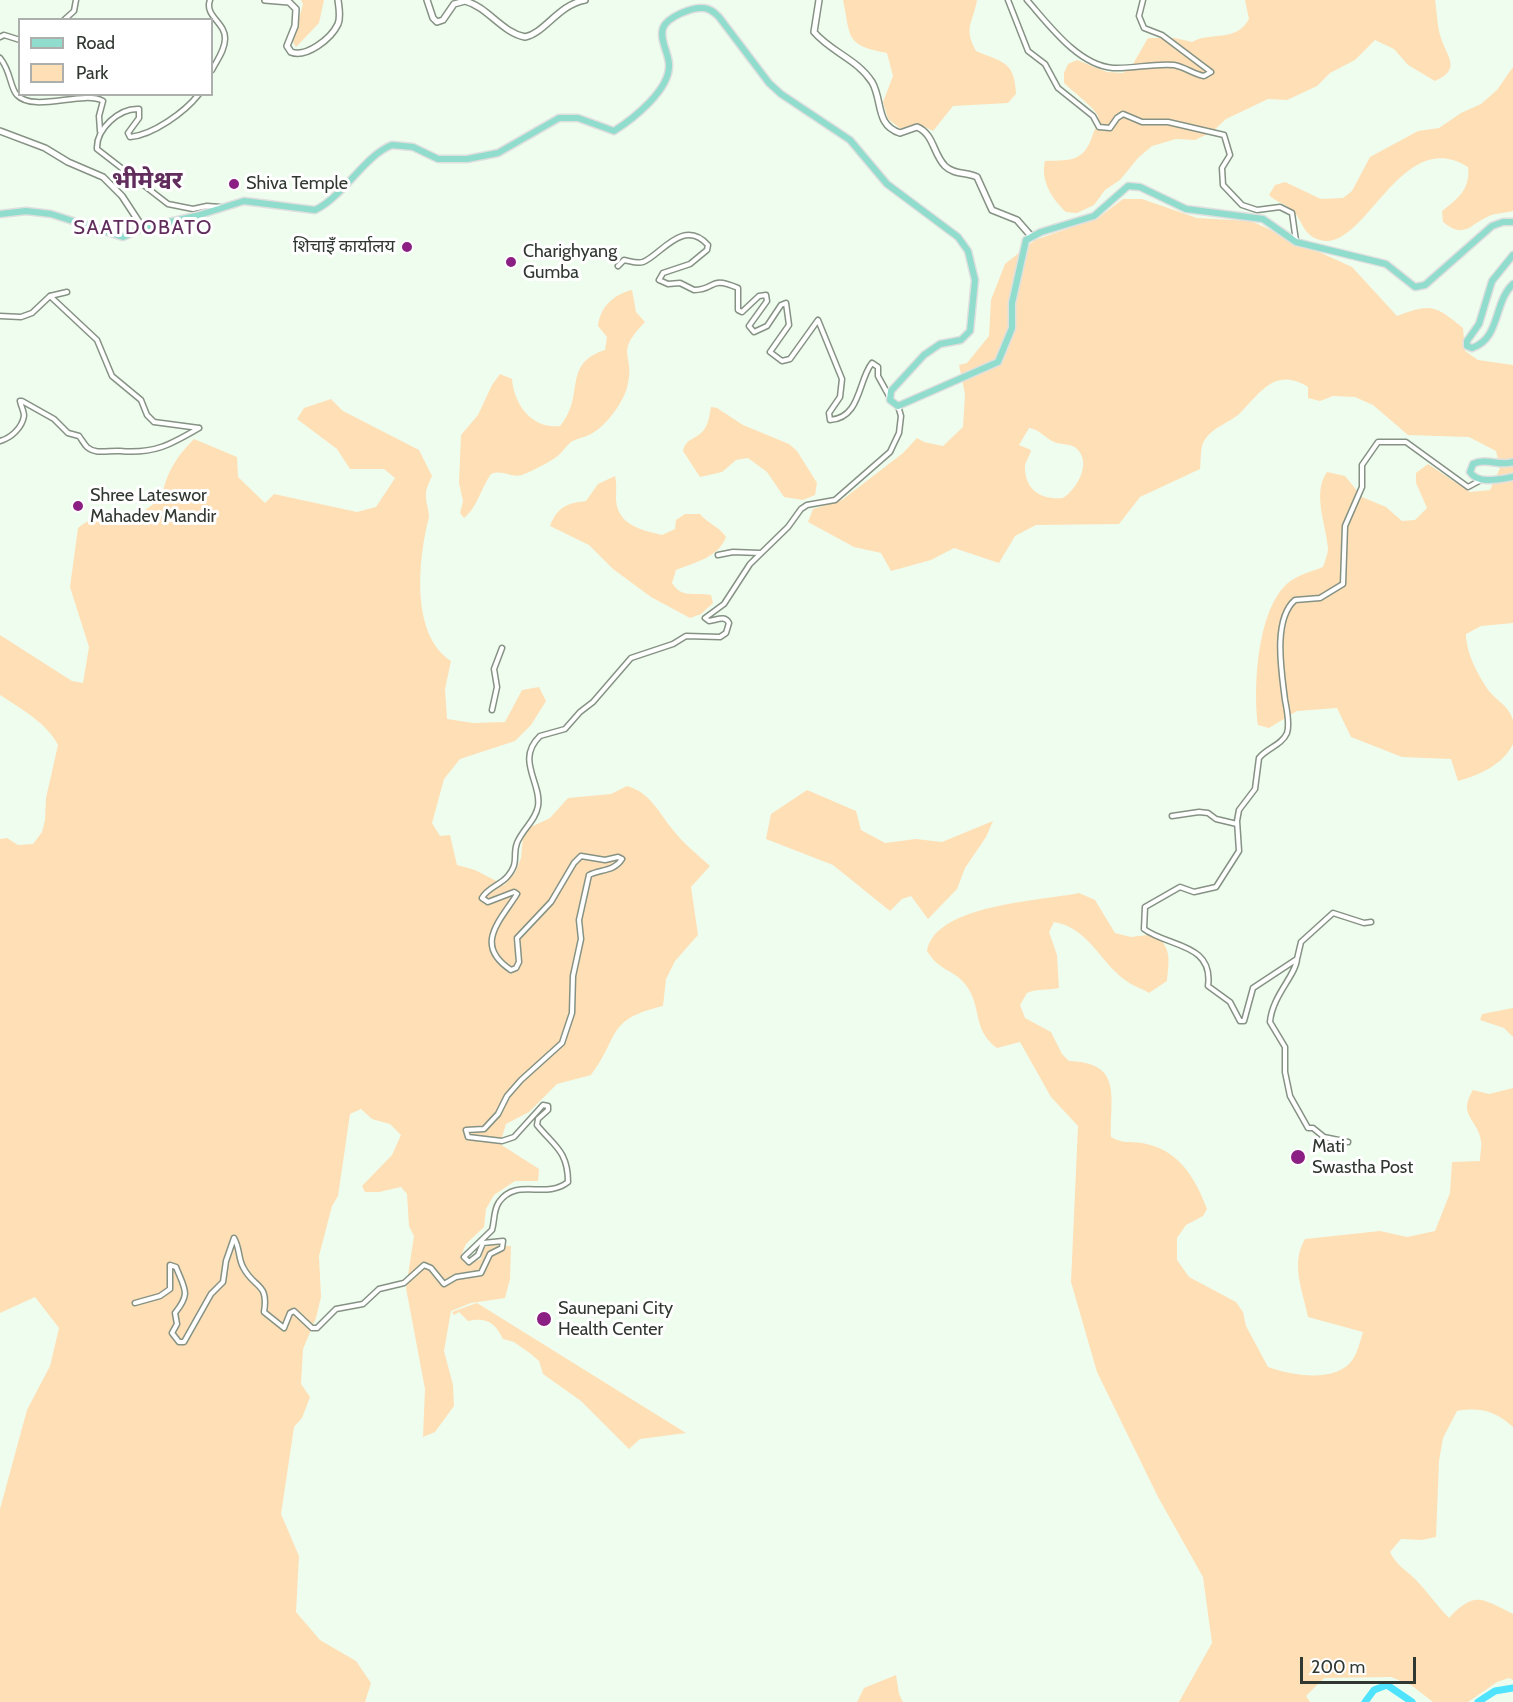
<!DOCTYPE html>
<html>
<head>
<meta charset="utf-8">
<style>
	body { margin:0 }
	#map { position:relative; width:1513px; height:1702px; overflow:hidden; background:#effdee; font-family:Cabin,sans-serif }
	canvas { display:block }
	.legend { position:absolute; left:18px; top:18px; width:195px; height:78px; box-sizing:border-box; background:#fff; border:2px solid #adafad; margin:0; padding:8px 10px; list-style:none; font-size:18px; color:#313731 }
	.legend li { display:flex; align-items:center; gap:12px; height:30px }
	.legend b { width:30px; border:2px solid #adafad }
	.scale { position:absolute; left:1300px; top:1657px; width:116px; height:27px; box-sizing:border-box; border:3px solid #313731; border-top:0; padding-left:8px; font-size:18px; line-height:21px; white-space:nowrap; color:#313731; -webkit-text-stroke:4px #fff; paint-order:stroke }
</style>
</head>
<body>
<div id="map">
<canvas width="1513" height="1702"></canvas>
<ul class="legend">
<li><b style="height:8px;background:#90dccd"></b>Road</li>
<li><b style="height:16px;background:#fedfb6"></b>Park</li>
</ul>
<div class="scale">200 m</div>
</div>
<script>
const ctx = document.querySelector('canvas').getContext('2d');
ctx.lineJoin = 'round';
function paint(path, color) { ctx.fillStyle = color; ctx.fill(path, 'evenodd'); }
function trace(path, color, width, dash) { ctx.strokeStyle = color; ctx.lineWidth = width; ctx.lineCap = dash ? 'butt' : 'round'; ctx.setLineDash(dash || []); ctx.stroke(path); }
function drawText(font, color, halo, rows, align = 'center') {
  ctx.font = font + ' Cabin,"Noto Sans Devanagari",sans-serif'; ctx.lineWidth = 6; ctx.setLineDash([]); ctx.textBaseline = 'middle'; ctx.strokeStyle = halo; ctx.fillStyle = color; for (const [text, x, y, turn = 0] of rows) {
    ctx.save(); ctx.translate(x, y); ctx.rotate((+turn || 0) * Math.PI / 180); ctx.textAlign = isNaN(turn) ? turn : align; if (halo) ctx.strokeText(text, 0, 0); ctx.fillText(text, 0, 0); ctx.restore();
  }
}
paint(new Path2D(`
	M301,0H324L319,23L296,47L293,42L303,4Z
	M843,0H977C973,24 963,27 976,51C1002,62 1015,61 1016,94L1008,103L953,106L933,131L921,125L901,129L888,119L883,102L893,76L887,53C845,45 851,38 843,0Z
	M1245,0H1435C1437,12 1437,26 1441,38C1447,57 1462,69 1435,81L1408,65L1394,49L1375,40L1355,60L1330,73L1317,86L1287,100L1268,99L1226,119L1212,132L1195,140L1176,139L1152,146L1138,158L1120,180L1105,190L1094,205L1077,213L1066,212C1052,199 1040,180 1045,161C1072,160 1084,162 1093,134C1095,128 1100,124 1098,116C1095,108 1072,91 1064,83V73L1068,64L1077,60L1107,72L1123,73L1133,64L1148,38H1175L1192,42C1211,31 1236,43 1249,19Z
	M1513,67V211C1505,213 1496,213 1489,216C1470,224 1465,240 1443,222L1442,211C1458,199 1471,188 1468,167C1400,124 1366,253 1320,240C1302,235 1303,220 1292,210C1285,203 1275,202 1269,195L1275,185L1285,182L1321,199L1343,198L1352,191L1370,157L1418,131L1439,128L1461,113L1481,104L1497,90Z
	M1123,199H1142L1197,218L1251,221L1352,267L1397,316C1431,303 1435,305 1463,328L1465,351L1478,360L1513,365V623L1481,626L1466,634C1466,653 1478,675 1489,691C1497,701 1509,706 1513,720C1513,727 1513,737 1513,744C1503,765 1479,775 1458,781L1451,759L1402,757L1351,737L1337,708L1297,711L1269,728L1258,725C1253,687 1257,603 1292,580C1301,574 1313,571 1323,567C1325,561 1328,554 1328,548C1326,524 1312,493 1327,472L1345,476L1362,497L1386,507L1402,521L1415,520L1427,508L1416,483V473L1428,464L1470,492L1490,490L1500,468L1496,451L1469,437L1408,435L1373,405L1355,397L1333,396L1320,401L1308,398V387C1277,368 1263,389 1243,410C1232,423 1214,425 1204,441C1200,447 1201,462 1200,469L1140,497L1119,524L1036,525L1015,536L999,563L954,548L931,560L891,571L881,553L854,547L808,522L813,509L842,500L903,453L917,438L924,442L943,446L963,427L965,394L959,365L967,363L989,336L991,300L1005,264L1035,240L1098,218ZM1029,428C1039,429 1045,438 1054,442C1061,445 1071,443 1077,449C1092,463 1077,489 1063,498C1042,500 1026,491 1025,469C1024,462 1030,457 1031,450L1019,445Z
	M632,290L636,312L645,322C612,356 637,353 627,388C622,404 606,426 591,434C584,438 576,438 570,443C566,446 564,450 561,453C555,460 530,472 522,475C510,478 503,469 491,474C481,488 477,508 464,518L460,513L463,501L459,483L461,435L478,415L492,385L500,374L512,379C514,404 531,429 560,426C586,396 561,364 605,350L607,337L598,326C600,307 614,294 632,290Z
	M331,399L343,411L419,450L432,476C430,481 426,488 426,494C425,503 431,513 428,521C418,562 411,635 451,661L445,689L447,719L473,723L505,722L522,690L539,687L546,701L531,725L515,741L460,759L444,779L432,823L440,836L450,835L457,865L475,870L504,885L515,873L521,858L523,838L529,828L550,818L568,798L611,794L627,786C651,793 658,812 673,830C683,843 697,854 710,866L691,887L698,935L675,961L666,979L663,1006C605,1020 621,1035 591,1075L557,1084L529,1112L506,1124L500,1144L539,1169L538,1181H515L494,1195L486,1209L484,1227L466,1244L461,1256L467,1264L481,1259L483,1248L491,1245L511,1246L510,1279L505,1298L471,1303L451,1311L444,1351L453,1385L454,1406L435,1432L423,1437L425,1389L406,1288L414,1236L409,1226L407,1194L401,1187L379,1192H365L362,1186L392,1155L401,1135L390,1124L372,1119L361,1109L350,1114L338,1196L332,1206L319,1256L321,1297L316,1318L303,1349L301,1384L310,1397L302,1418L294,1427L281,1514L299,1556L296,1612L320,1640L356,1661L371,1683L365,1702H0V1509L27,1410L50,1366L59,1328L35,1297L0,1313V839L7,838L18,845L33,844L42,832L45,820L46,798L58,745C46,722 21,709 0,695V635L72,681L83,683L89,647L70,587L78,528C93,515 106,518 124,525L162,498C165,474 177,456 194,439L237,457L238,477L265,503L274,494L357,512L376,507L395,478L384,469H350L337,449L297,419L304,408Z
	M711,407L717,408L743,425L789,444L797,451L817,483L815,495L803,500L784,497L767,472L748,458L736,460L722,472L700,477L683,451C686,438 695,440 703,431C709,424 709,416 711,407Z
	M615,476C617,485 616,491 616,500C618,525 641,530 662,535L675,529L676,520L685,514H700C708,524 719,526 726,537C718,558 695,562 676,570L672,583C682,599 694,592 711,595L713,603L701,614L690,618L651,597L613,569L589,545L550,526C557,508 566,503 586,501L598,484Z
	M807,790L856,811L861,830L885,843L916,839L942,842L993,821L986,837L965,868L957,889L928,919L911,896L902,899L890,911L833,865L766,839L771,814Z
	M1079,893L1095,900L1115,933L1131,937L1155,934C1172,949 1169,960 1167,981L1149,993C1143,989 1135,987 1128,982C1100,964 1090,928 1054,922L1049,932L1057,955L1059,988C1048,991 1038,988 1027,993L1020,1005L1025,1018L1051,1032L1062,1054L1069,1061C1123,1063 1110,1096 1111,1137C1123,1144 1129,1141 1142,1143C1178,1149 1195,1177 1207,1209L1203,1216L1186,1225L1177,1238V1260L1189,1277L1236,1302L1243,1312L1246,1326L1268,1367C1290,1375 1337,1384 1353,1359C1358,1352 1360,1341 1363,1332L1308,1317C1303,1291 1290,1264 1305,1239L1380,1231L1407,1237L1435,1231L1450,1193L1452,1162L1480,1161C1480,1154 1482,1147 1481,1141C1478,1119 1457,1116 1473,1090L1489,1094L1513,1088V1427C1495,1411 1481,1407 1457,1411L1443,1438L1439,1461L1436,1537L1422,1540L1401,1539L1390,1552C1396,1565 1405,1569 1415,1579C1427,1591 1437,1606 1449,1618C1475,1590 1482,1599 1513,1614V1680L1509,1678L1497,1682L1468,1702H1433L1411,1685L1391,1677L1324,1678L1306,1696L1310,1702H1179L1212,1643L1203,1577L1158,1497L1097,1372L1071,1282L1078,1126L1051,1097L1020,1042L997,1048C971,1029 983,1006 965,984C953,969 939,971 927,951C935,904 1042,901 1079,893Z
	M1513,1008V1037L1504,1028L1480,1020L1482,1014Z
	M477,1303L686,1433L640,1439L629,1449L581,1401L543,1374L539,1361L531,1354L514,1342L503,1339C495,1322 486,1317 468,1321L459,1312L454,1315L452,1312Z
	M896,1675L899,1694L903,1702H857L864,1688Z`), '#fedfb6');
trace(new Path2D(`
	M1365,1702L1374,1690L1387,1685L1412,1702
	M1478,1702L1495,1691L1513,1688`), '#4fe3fd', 7);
const minor = new Path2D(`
	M210,0C204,16 226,23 225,39C225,50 217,60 212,70
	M1008,0L1028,51L1045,64L1058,88L1093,116L1099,127L1110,128L1117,118L1123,114L1142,122H1168L1224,135L1230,155L1222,168L1223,185L1242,205L1257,210L1280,207L1292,213L1296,241
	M1027,0C1049,25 1078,65 1113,68C1133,69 1154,63 1174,65C1185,67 1193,74 1204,76L1211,72L1162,35L1144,28L1139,16L1143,0
	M64,20L74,11L76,0
	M0,37L4,35L20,40
	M0,58C11,71 10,88 17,95C34,113 83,90 103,101L99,116L100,131
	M199,94C185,112 153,135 130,137L128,133L139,118V109C119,108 96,129 97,149L168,204L193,209L207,206L220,207
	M618,266L624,260C630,261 637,264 643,262C660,256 683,217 708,245L707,250L690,264L663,273L659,280L668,284L680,283L694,290C717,290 708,275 738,288V310L742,312L759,296L766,295L767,301L749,326L754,332L767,326L781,305L786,303L789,325L770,352L782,361L790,359L818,320L842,379L840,397L829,413L830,420C861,418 858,380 872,363L878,367V376L889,396
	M50,296L97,340L112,376L141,400L147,415L154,422L199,428
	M0,316L21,317L32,313L50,296L67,292
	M0,441C11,438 22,428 24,416C24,411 21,406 20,401H22L54,419L68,433L79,436C82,440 84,444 87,447C96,455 109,450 120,451C154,454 170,445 199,428
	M718,555L733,552L760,553
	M492,710L497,687L494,669L502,648
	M1172,816L1199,812L1208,813L1216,819L1237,824
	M1297,959L1301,942L1333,913L1364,923L1371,922
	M1348,1142L1324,1137L1313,1128H1308L1290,1096L1285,1072V1047L1270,1022C1272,996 1296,975 1297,959L1253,988L1244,1021H1240L1230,1002L1208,986C1214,943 1168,947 1144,929L1145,907L1180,887L1194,892L1216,887L1239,851L1237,821L1239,810L1255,789L1259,758C1267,748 1282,745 1287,733C1290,724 1287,710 1285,700C1282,674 1272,620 1295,600L1320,598L1343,584L1345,526L1362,487V465L1378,442H1406L1468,487L1481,480
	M135,1303L160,1296L170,1289V1265L176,1267C185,1290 191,1293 175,1313L177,1324L172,1333L179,1342H184L211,1294L223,1282L226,1261L234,1238C240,1248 238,1258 243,1267C254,1289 269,1282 264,1312L284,1328L290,1313L294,1311L312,1328H317L336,1309L363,1304L379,1289L404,1283L424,1265L431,1268L444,1284L456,1277L481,1273L490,1254L502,1248L503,1241L483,1243L478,1255L469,1262L464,1257L492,1230C495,1220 493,1211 499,1202C517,1177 545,1200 568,1182C568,1151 554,1146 537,1125L538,1119L548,1110V1106L543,1105L514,1137L502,1141L468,1137L466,1130L484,1129L498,1114L507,1096L521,1080L562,1043L572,1013L573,976L581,939L579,920L589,875C600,869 614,872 622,859L618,857L605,860L581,856L574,863L551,902L517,938L519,962L516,968L511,970C473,945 500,921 517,894L514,892L488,902L482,898C487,888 500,885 507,877C520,862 512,856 517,843C522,830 536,820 538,806C542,783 515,760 540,736L565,729L580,712L593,702L631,658L673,644L686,636L720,637L726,633L729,623C725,615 717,620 709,621L705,618L724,604L750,564L788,527L801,509L807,505L835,500L890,452L899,433L901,416L898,406`);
const secondary = new Path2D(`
	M265,0L289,2L296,9L295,26L287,46L291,52C306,58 331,39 338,24C341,17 339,8 338,0
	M427,0L433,18L437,22L443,20L454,4L465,1C488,7 501,32 525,37C545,33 558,5 585,0
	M819,0L814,32C831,52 857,59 872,82C883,101 875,125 900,133L917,127C934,134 933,154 945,166C954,175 967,172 977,177L992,210L1017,220L1031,236
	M0,131L45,148L68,162L103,177L122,196L143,228`);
const primary = new Path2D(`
	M0,214L26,211L51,214L123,237L143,228L196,216L244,201L315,210C343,197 365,155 392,145L413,147L438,159H467L498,153L559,118H578L614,131C633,119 670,90 669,65C669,53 659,40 663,28C667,17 692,7 703,8C710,8 715,13 719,17L769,83L781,94L850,140L887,184L958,237L968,251L975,280L970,331L961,340L940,344L924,355L891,391L890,400L898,406L998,362L1012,328V303L1026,240L1041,232L1094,216L1128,186L1140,187L1186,209L1263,219L1296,242L1386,264L1415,287L1425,285L1492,226L1503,222H1513
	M1513,255L1492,281L1479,324L1467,341V346L1472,348C1501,338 1493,303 1513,284
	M1513,462C1500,467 1486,457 1473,464L1470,472C1478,485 1500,479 1513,477`);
trace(minor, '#859284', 7);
trace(secondary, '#859284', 8);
trace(primary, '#dedfde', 9);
trace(minor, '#fff', 4);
trace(secondary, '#fff', 5);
trace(primary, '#90dccd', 6);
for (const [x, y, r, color] of [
	[234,184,6,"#8c1f83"],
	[407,247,6,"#8c1f83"],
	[511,262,6,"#8c1f83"],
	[78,506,6,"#8c1f83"],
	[1298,1157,8,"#8c1f83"],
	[544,1319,8,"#8c1f83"]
]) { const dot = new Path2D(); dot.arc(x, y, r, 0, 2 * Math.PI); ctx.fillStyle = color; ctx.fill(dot); trace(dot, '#fff', 2); }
drawText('18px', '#313731', '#fff', [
	["Shiva Temple",246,184],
	["शिचाइँ कार्यालय",395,247,"right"],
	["Charighyang",523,252],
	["Gumba",523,273],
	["Shree Lateswor",90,496],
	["Mahadev Mandir",90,517],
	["Mati",1312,1147],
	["Swastha Post",1312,1168],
	["Saunepani City",558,1309],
	["Health Center",558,1330]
], 'left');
ctx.letterSpacing = '1.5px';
drawText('20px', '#612d5c', '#fff', [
	["SAATDOBATO",143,228]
]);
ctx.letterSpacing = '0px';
drawText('bold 24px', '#612d5c', '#fff', [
	["भीमेश्वर",147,181]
]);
</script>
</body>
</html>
